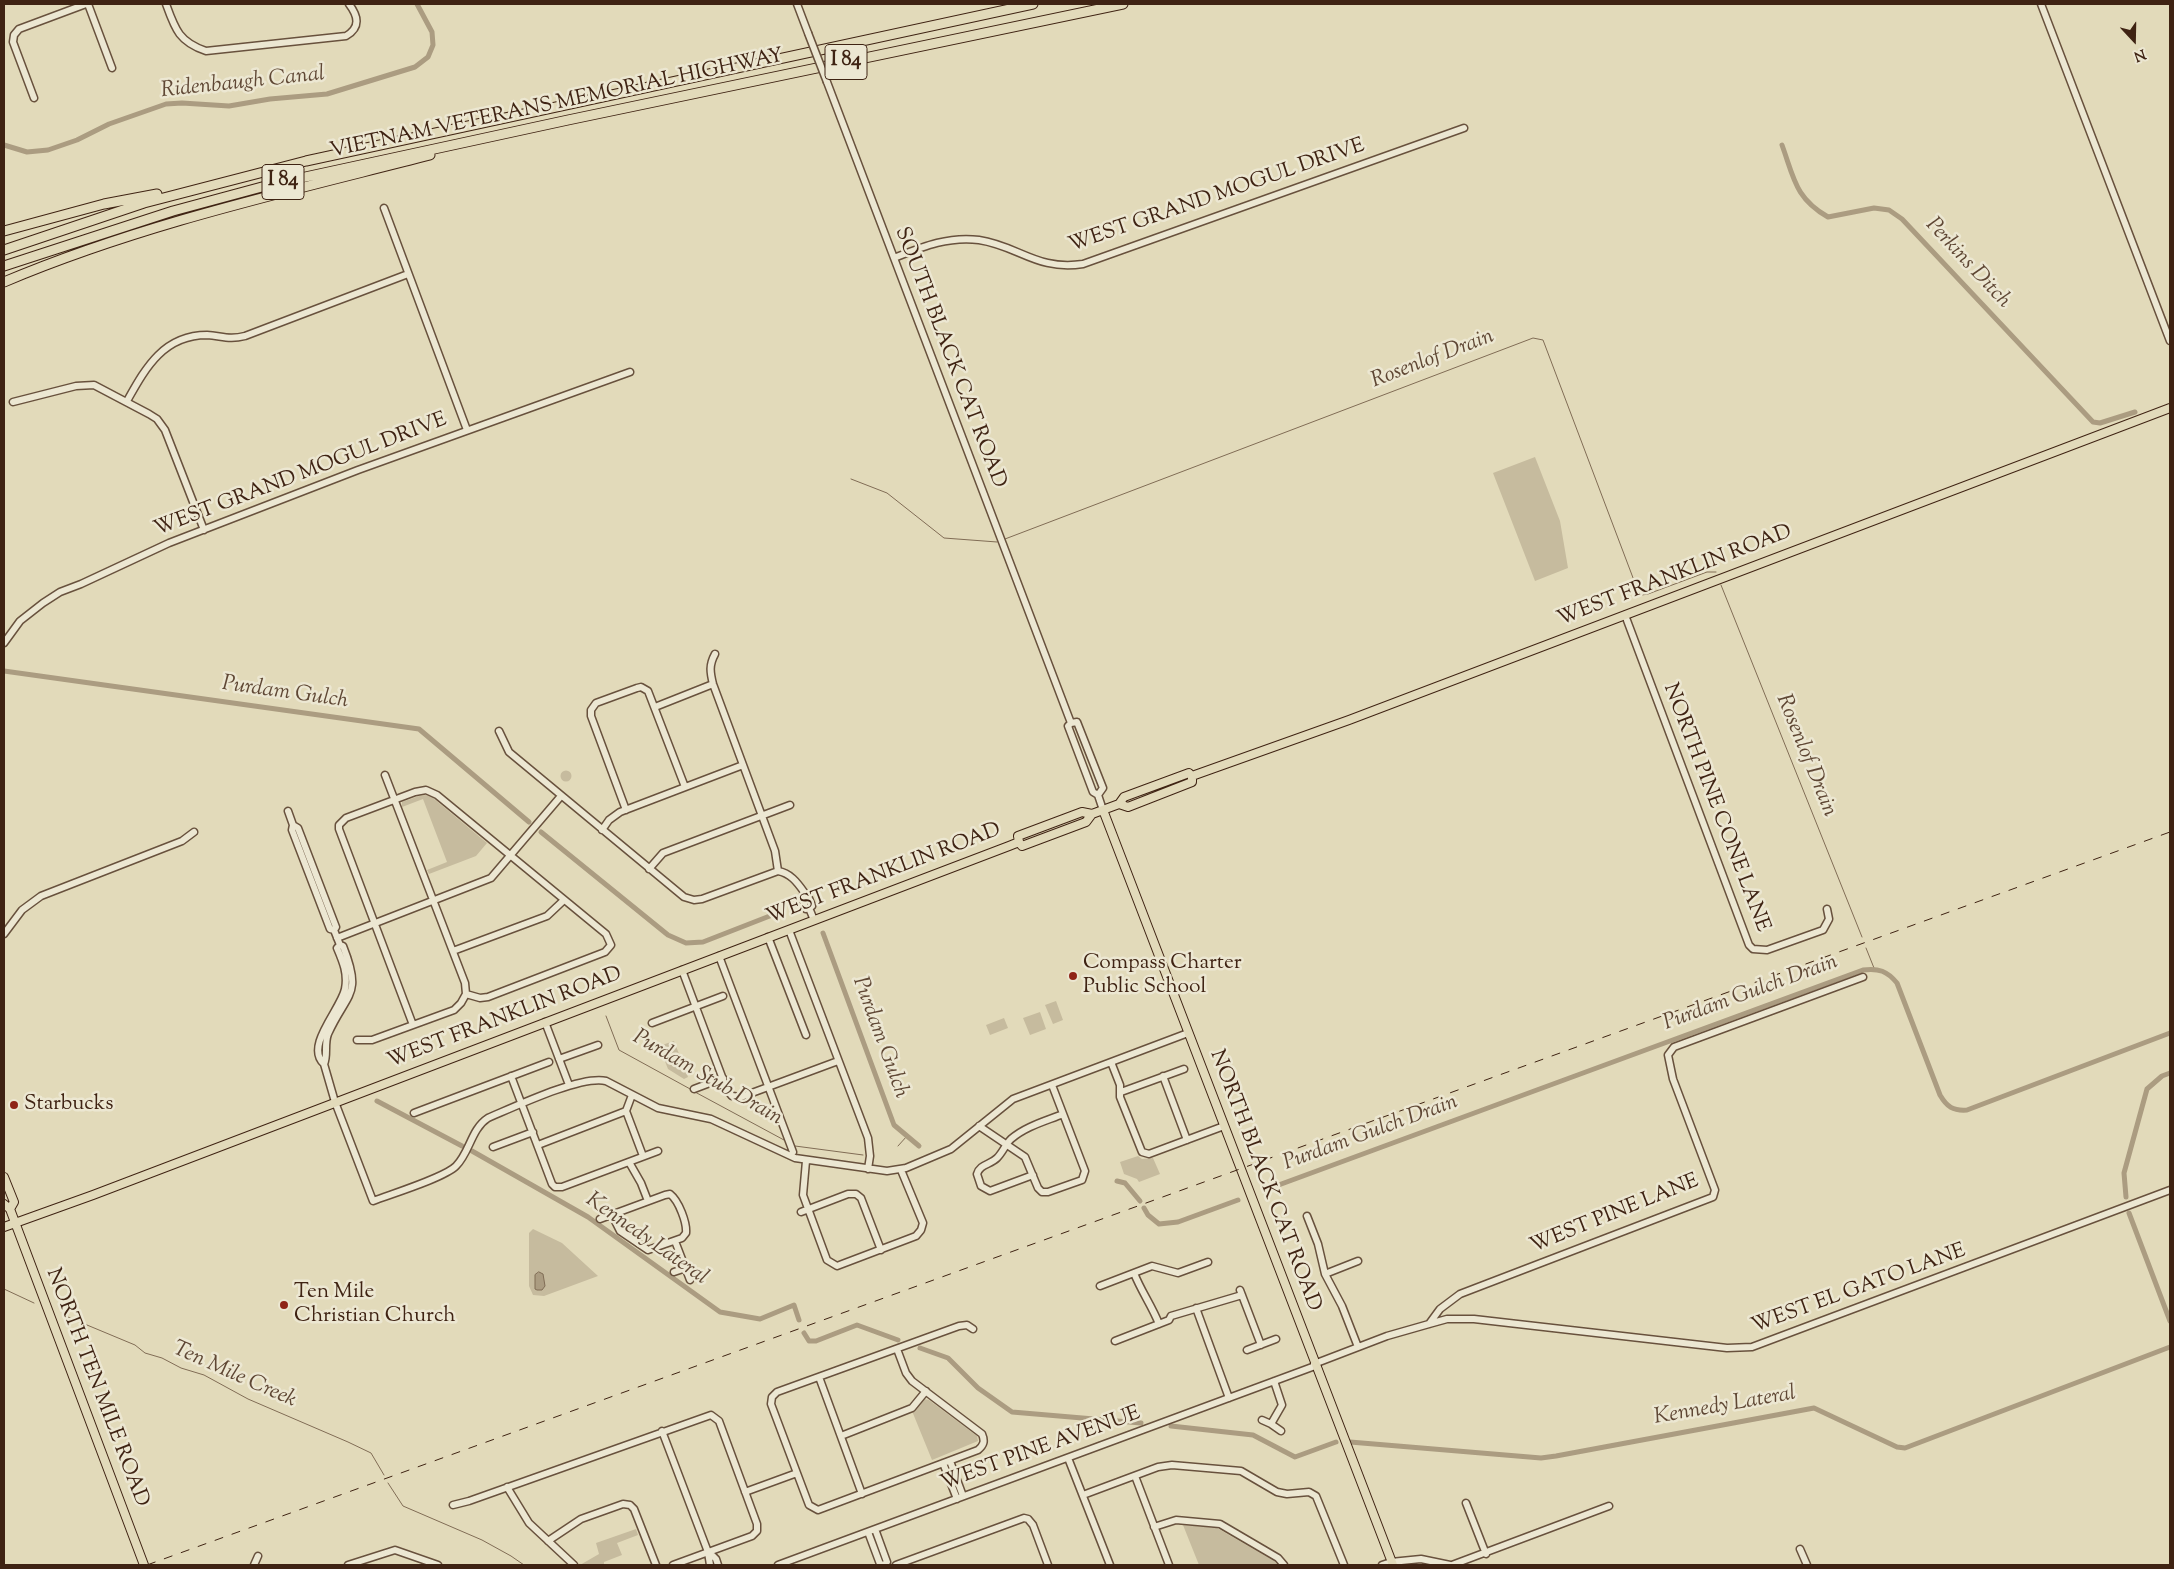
<!DOCTYPE html>
<html>
<head>
<meta charset="utf-8">
<style>
	body { margin:0 }
	#map { position:relative; width:2174px; height:1569px; overflow:hidden; background:#e2daba; font-family:"Sorts Mill Goudy",serif }
	canvas { display:block }
	.frame { position:absolute; inset:0; border:5px solid #3f2313; pointer-events:none }
	.north { position:absolute; left:2109px; top:15px; width:50px; height:50px; -webkit-text-stroke:4px #ece7d2; paint-order:stroke; rotate:159deg; font-size:14px; font-weight:700; line-height:20px; text-align:center; color:#3f2313 }
	.north::after { content:''; display:block; margin:auto; width:18px; height:22px; background:#3f2313; clip-path:polygon(50% 0,100% 100%,50% 72%,0 100%) }
</style>
</head>
<body>
<div id="map">
<canvas width="2174" height="1569"></canvas>
<div class="frame"></div>
<div class="north">N</div>
</div>
<script>
const ctx = document.querySelector('canvas').getContext('2d');
ctx.lineJoin = 'round';
function paint(path, color) { ctx.fillStyle = color; ctx.fill(path, 'evenodd'); }
function trace(path, color, width, dash) { ctx.strokeStyle = color; ctx.lineWidth = width; ctx.lineCap = dash ? 'butt' : 'round'; ctx.setLineDash(dash || []); ctx.stroke(path); }
function drawText(font, color, halo, rows, align = 'center') {
  ctx.font = font + ' "Sorts Mill Goudy",serif'; ctx.lineWidth = 5; ctx.setLineDash([]); ctx.textBaseline = 'middle'; ctx.strokeStyle = halo; ctx.fillStyle = color; for (const [text, x, y, turn = 0] of rows) {
    ctx.save(); ctx.translate(x, y); ctx.rotate((+turn || 0) * Math.PI / 180); ctx.textAlign = isNaN(turn) ? turn : align; if (halo) ctx.strokeText(text, 0, 0); ctx.fillText(text, 0, 0); ctx.restore();
  }
}
paint(new Path2D(`
	M1535,457L1560,521L1568,568L1535,581L1493,473Z
	M560.5 776a5.5 5.5 0 1 1 11 0a5.5 5.5 0 1 1-11 0Z
	M426,795L433,798L487,843L476,856L429,874L427,870L447,862L423,799L402,807V802L419,796Z
	M1056,1001L1063,1020L1053,1024L1045,1005Z
	M1040,1012L1046,1029L1030,1035L1023,1018Z
	M1004,1018L1008,1028L990,1035L986,1025Z
	M674,1041L688,1077L684,1079L668,1069L659,1046Z
	M1138,1156L1142,1159L1153,1158L1160,1174L1139,1182L1137,1179L1124,1174L1120,1162Z
	M533,1229L562,1243L598,1276L544,1296L533,1295L529,1286V1233Z
	M924,1399L929,1400L977,1436L978,1441L932,1460L912,1411Z
	M1183,1525L1217,1528L1274,1561L1278,1565H1199Z
	M636,1529L638,1535L617,1543L622,1555L604,1562V1565H580L599,1554L596,1543Z`), '#c6bb9e');
const water = new Path2D(`
	M539,1272L543,1274L545,1286L542,1290H537L535,1289V1275Z`);
paint(water, '#ab9c81');
trace(water, '#806c55', 1);
trace(new Path2D(`
	M851,479L887,493L944,538L997,542
	M1005,539L1533,338L1543,340L1638,591L1642,595L1648,594L1707,572H1716
	M1721,585L1862,937
	M1866,948L1874,968
	M606,1016L619,1050L692,1090
	M695,1092L784,1140
	M795,1146L863,1155
	M898,1146L907,1136
	M4,1289L34,1303
	M63,1315L135,1345L145,1353L162,1358L181,1368L204,1375L248,1399L348,1442L371,1453L384,1475
	M388,1483L403,1506L482,1540L511,1556L524,1565`), '#806c55', 1);
trace(new Path2D(`
	M4,145L27,152L48,150L77,140L109,124L166,104L182,103L229,106L270,99L327,94L415,67L428,57L433,45L432,32L417,4
	M1782,145C1794,178 1795,198 1828,217L1874,208L1889,210L1902,219L2093,422L2100,423L2135,412
	M4,671L419,729L529,822
	M541,832L668,935L686,943L703,942L780,912
	M823,933L894,1125L919,1146
	M377,1101L462,1146
	M472,1151L588,1217L720,1312L760,1319L794,1305L799,1320
	M1117,1181L1125,1183L1140,1201
	M1265,1190L1863,970C1879,968 1887,971 1897,983L1940,1095C1947,1107 1953,1111 1967,1110L2170,1033
	M2126,1197L2124,1173L2147,1089L2162,1076L2170,1073
	M1144,1208L1148,1215L1159,1224L1178,1222L1238,1200
	M2129,1213L2170,1321
	M804,1333L809,1341H816L857,1325L898,1340
	M920,1348L948,1358L978,1388L1012,1412L1141,1423
	M1171,1426L1253,1435L1295,1457L1336,1442
	M1350,1442L1541,1458L1556,1456L1814,1408L1897,1447L1905,1448L2170,1347`), '#ab9c81', 5);
const minor = new Path2D(`
	M88,4L112,68
	M166,4C175,29 179,42 206,51L346,36C361,27 358,16 349,4
	M797,4L808,33
	M2041,4L2170,341
	M827,82L1071,723
	M34,98L13,42L14,35L19,29L86,4
	M384,208L467,430
	M894,258C922,247 948,236 979,240C1019,246 1037,271 1083,264L1464,128
	M127,401C145,369 163,335 207,335C222,336 229,340 245,336L408,274
	M13,402L76,386L94,385L149,414L157,419L165,430L204,530
	M1625,615L1749,945L1753,949L1767,950L1823,930L1829,919L1827,909
	M4,643L20,621L43,603L60,592L81,584L169,543L358,470L630,372
	M715,654C709,665 710,672 713,684L775,851L778,871C790,873 797,882 804,892
	M655,707L713,684
	M499,731L509,752L684,897L694,900L702,899L778,871
	M385,775L465,983L466,994
	M1098,795L1103,788L1077,722L1071,723L1068,726L1093,792L1098,795L1103,810
	M626,810L591,716V710L596,703L637,688L641,687L648,691L685,787
	M288,811L293,825
	M602,830L609,820L620,812L743,765
	M649,869L663,853L790,805
	M809,908L806,909L802,899L804,892L808,896L812,906L809,908L814,920
	M334,930L330,929L292,830L293,825L298,828L336,927L334,930L340,945L343,946C363,996 347,992 328,1034C324,1044 328,1056 324,1064C304,1046 341,1009 345,989C348,974 343,962 337,948L340,945
	M789,930L868,1138L870,1156L868,1169
	M4,934L22,910L41,896L182,841L194,832
	M768,937L806,1035
	M337,938L491,878L561,796
	M453,951L547,916L564,900
	M719,956L793,1152
	M682,970L727,1090L732,1096L741,1097L838,1061
	M545,1022L569,1085
	M652,1023L723,996
	M357,1040H372L454,1010L461,1003L466,994L480,998L488,997L605,952L611,945L606,934L437,795L426,790L415,792L346,818L339,825V829L413,1025
	M559,1059L598,1045
	M1111,1062L1120,1085V1097L1142,1152L1149,1154L1224,1126
	M324,1064L335,1102L373,1201C391,1194 444,1178 456,1166C470,1152 471,1129 488,1118C514,1107 581,1075 606,1081L658,1108L711,1119L795,1158L887,1171L906,1168L951,1149L1013,1099L1188,1033
	M511,1076L552,1184L555,1187H562L658,1151
	M1163,1076L1187,1140
	M694,1089L723,1078
	M1121,1092L1184,1069
	M632,1095L626,1111L643,1156
	M414,1113L549,1062
	M979,1126L1025,1157L1038,1188L1042,1192H1048L1082,1180L1085,1171L1052,1085
	M538,1145L626,1111
	M493,1147L533,1132
	M806,1161L803,1195L827,1260L837,1266L916,1236L921,1230L923,1223L901,1170
	M629,1162L641,1183L648,1201
	M1033,1175L990,1191L981,1186L977,1174C980,1164 990,1165 997,1158C1003,1152 1005,1145 1011,1139C1026,1126 1046,1121 1063,1114
	M801,1212L848,1194H856L861,1198L881,1250
	M1307,1216L1318,1244L1325,1274L1342,1306L1358,1347
	M600,1219L665,1195L670,1194C679,1201 687,1223 686,1233L682,1238L648,1250L620,1231L612,1215
	M675,1241L690,1280
	M674,1272L686,1268
	M1134,1273C1141,1291 1152,1306 1159,1324
	M1325,1274L1358,1261
	M1100,1286L1152,1266L1178,1273L1208,1262
	M1240,1290L1261,1345
	M1196,1308L1229,1398
	M1429,1324L1440,1309L1460,1294L1713,1197L1715,1190L1673,1079L1668,1055L1674,1047L1863,977
	M1115,1341L1169,1320L1171,1316L1242,1295
	M897,1349L906,1373L912,1381L982,1434C985,1441 984,1445 978,1450L818,1510L809,1505L771,1404L772,1397L777,1392L959,1326L967,1325L973,1329
	M1247,1350L1276,1339
	M1314,1364L1387,1336L1429,1324L1447,1319H1474L1727,1348L1752,1347L2170,1190
	M819,1377L862,1494
	M1262,1420L1271,1424L1281,1431
	M1271,1424L1282,1405L1274,1381
	M662,1431L708,1552L710,1565
	M841,1436L912,1408L926,1391
	M1068,1458L1110,1565
	M950,1461L963,1496
	M943,1463L957,1499
	M1135,1476L1169,1565
	M507,1487L529,1523L574,1565
	M745,1492L797,1473
	M1083,1495L1158,1467L1172,1465L1241,1471L1277,1492L1287,1494L1309,1492L1316,1496L1344,1565
	M1466,1503L1486,1554
	M453,1505L469,1501L711,1415L719,1421L757,1524V1531L752,1536L673,1565
	M1154,1527L1176,1520L1220,1524L1278,1558L1284,1565
	M875,1529L887,1562L884,1565
	M868,1532L880,1564L884,1565
	M548,1541L581,1519L623,1504L630,1505L634,1509L656,1565
	M1800,1549L1807,1565
	M709,1552L716,1559L718,1565
	M254,1565L258,1556
	M348,1565L395,1550L438,1565
	M778,1565L1315,1366
	M896,1565L1024,1518L1028,1519L1033,1525L1048,1565
	M1382,1565L1391,1562L1421,1559L1450,1565
	M1452,1565L1609,1506`);
const major = new Path2D(`
	M1192,776L1349,720L2170,408
	M1103,810L1393,1565
	M1092,814L1119,804L1124,797L1189,773L1192,776V782L1128,807L1119,804
	M4,1177L14,1202L10,1209
	M4,1204L10,1209L144,1565
	M4,1227L93,1195L1009,846L1019,842L1022,846L1086,822L1092,814L1082,812L1018,836L1019,842`);
const highway = new Path2D(`
	M4,231L104,204L157,194
	M4,250L144,203L306,161L1033,4
	M4,266L173,211L273,184L568,120L1123,4
	M4,282C141,224 286,192 430,155`);
trace(minor, '#68513d', 9);
trace(major, '#3f2313', 10);
trace(highway, '#3f2313', 11);
trace(minor, '#ece7d2', 6);
trace(major, '#e2daba', 8);
trace(highway, '#e2daba', 9);
trace(new Path2D(`
	M147,1565L2170,832`), '#3f2313', 1, [9, 9]);
const minorBridge = new Path2D(`
	M808,33L827,82`);
trace(minorBridge, '#68513d', 9, []);
trace(minorBridge, '#ece7d2', 6);
for (const [x, y, r, color] of [
	[1073,976,5,"#8f2418"],
	[14,1105,5,"#8f2418"],
	[284,1305,5,"#8f2418"]
]) { const dot = new Path2D(); dot.arc(x, y, r, 0, 2 * Math.PI); ctx.fillStyle = color; ctx.fill(dot); trace(dot, '#ece7d2', 2); }
for (const [x, y, w] of [
	[846,62,42],
	[283,182,42]
]) { const box = new Path2D(); box.roundRect(x - w / 2, y - 17.5, w, 35, 4); ctx.fillStyle = '#ece7d2'; ctx.fill(box); trace(box, '#3f2313', 1); }
drawText('bold 20px', '#3f2313', null, [
	["I 84",846,62],
	["I 84",283,182]
]);
drawText('21px', '#3f2313', '#ece7d2', [
	["VIETNAM VETERANS MEMORIAL HIGHWAY",557,105,-12],
	["WEST GRAND MOGUL DRIVE",1217,197,-19],
	["SOUTH BLACK CAT ROAD",949,358,69],
	["WEST GRAND MOGUL DRIVE",301,476,-21],
	["WEST FRANKLIN ROAD",1675,577,-21],
	["NORTH PINE CONE LANE",1715,808,69],
	["WEST FRANKLIN ROAD",884,875,-21],
	["WEST FRANKLIN ROAD",505,1019,-21],
	["NORTH BLACK CAT ROAD",1264,1181,69],
	["WEST PINE LANE",1615,1215,-22],
	["WEST EL GATO LANE",1859,1290,-20],
	["NORTH TEN MILE ROAD",96,1388,69],
	["WEST PINE AVENUE",1041,1450,-20]
]);
drawText('21px', '#3f2313', '#ece7d2', [
	["Compass Charter",1083,964],
	["Public School",1083,988],
	["Starbucks",24,1105],
	["Ten Mile",294,1293],
	["Christian Church",294,1317]
], 'left');
drawText('italic 22px', '#5f4734', '#ece7d2', [
	["Ridenbaugh Canal",243,84,-6],
	["Perkins Ditch",1967,264,47],
	["Rosenlof Drain",1433,360,-21],
	["Purdam Gulch",285,694,8],
	["Rosenlof Drain",1805,756,68],
	["Purdam Gulch Drain",1751,994,-20],
	["Purdam Gulch",879,1038,70],
	["Purdam Stub Drain",707,1079,30],
	["Purdam Gulch Drain",1371,1134,-20],
	["Kennedy Lateral",646,1240,35],
	["Ten Mile Creek",234,1376,24],
	["Kennedy Lateral",1725,1407,-10]
]);
</script>
</body>
</html>
